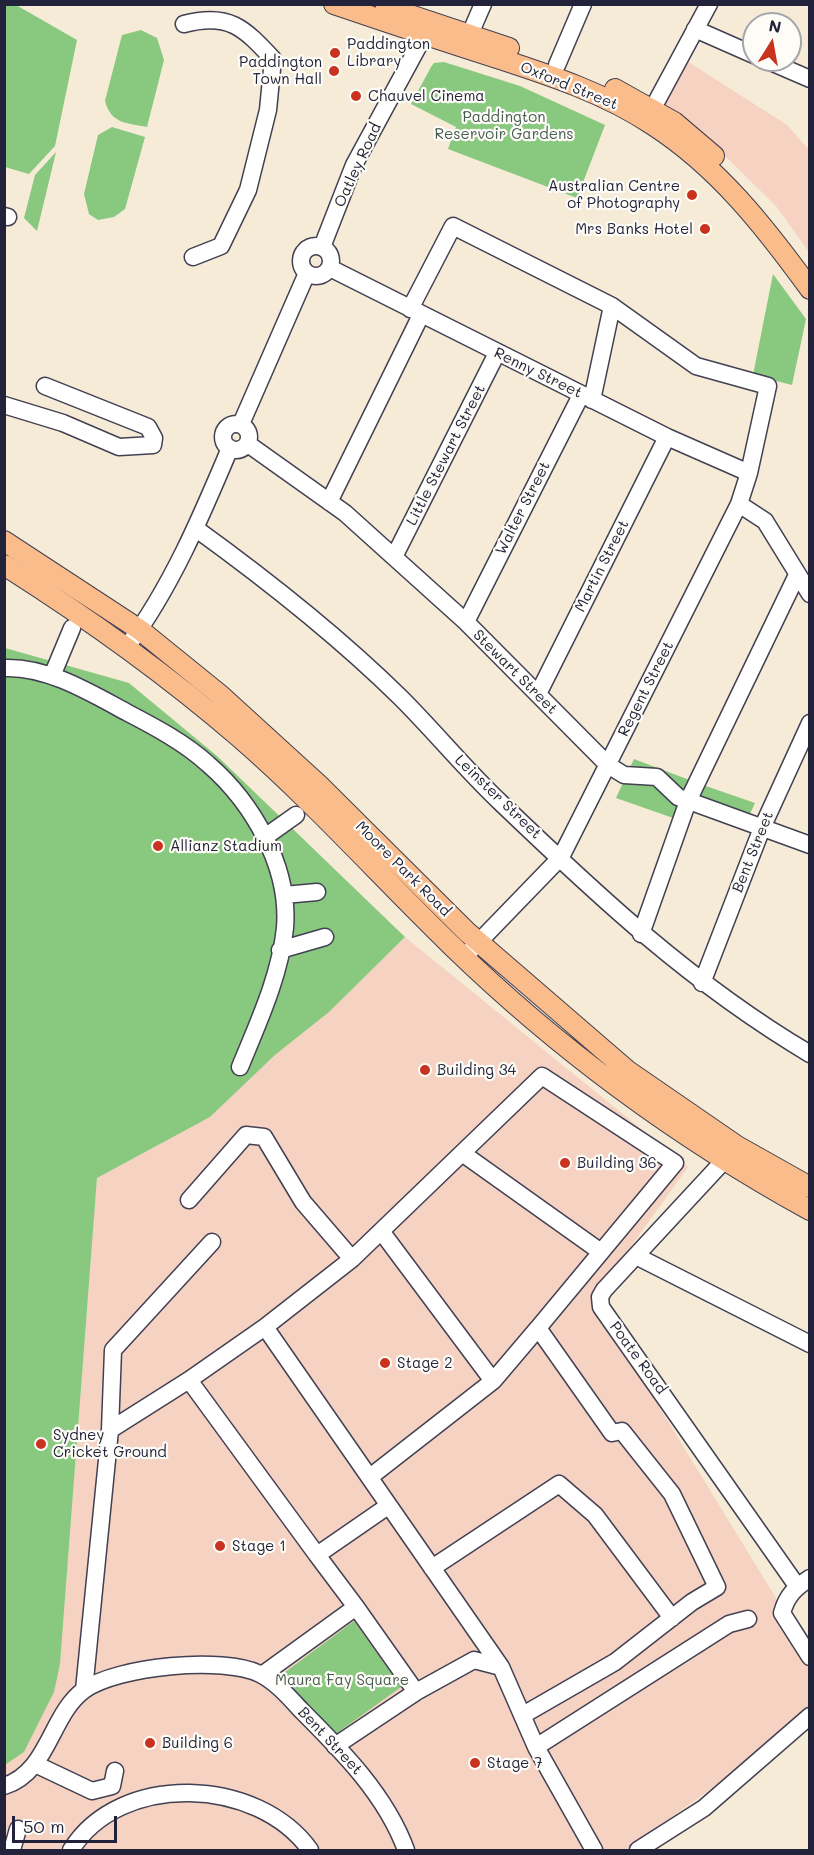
<!DOCTYPE html>
<html>
<head>
<meta charset="utf-8">
<style>
	body { margin:0 }
	#map { position:relative; width:814px; height:1855px; overflow:hidden; background:#f5ebd6; font-family:Mali,sans-serif }
	canvas { display:block }
	.frame { position:absolute; inset:0; border:6px solid #22223b; pointer-events:none }
	.north { position:absolute; left:742px; top:12px; width:60px; height:60px; box-sizing:border-box; background:#fdfcf7; border:2px solid #a5a5ac; border-radius:50%; rotate:11deg; font-size:16px; font-weight:700; line-height:24px; text-align:center; color:#22223b }
	.north::after { content:''; display:block; margin:auto; width:21px; height:27px; background:#c8321e; clip-path:polygon(50% 0,100% 100%,50% 72%,0 100%) }
	.scale { position:absolute; left:12px; top:1816px; width:105px; height:27px; box-sizing:border-box; border:3px solid #22223b; border-top:0; padding-left:8px; font-size:18px; line-height:21px; white-space:nowrap; color:#22223b; -webkit-text-stroke:4px #fdfcf7; paint-order:stroke }
</style>
</head>
<body>
<div id="map">
<canvas width="814" height="1855"></canvas>
<div class="frame"></div>
<div class="north">N</div>
<div class="scale">50 m</div>
</div>
<script>
const ctx = document.querySelector('canvas').getContext('2d');
ctx.lineJoin = 'round';
function paint(path, color) { ctx.fillStyle = color; ctx.fill(path, 'evenodd'); }
function trace(path, color, width, dash) { ctx.strokeStyle = color; ctx.lineWidth = width; ctx.lineCap = dash ? 'butt' : 'round'; ctx.setLineDash(dash || []); ctx.stroke(path); }
function drawText(font, color, halo, rows, align = 'center') {
  ctx.font = font + ' Mali,sans-serif'; ctx.lineWidth = 4.5; ctx.setLineDash([]); ctx.textBaseline = 'middle'; ctx.strokeStyle = halo; ctx.fillStyle = color; for (const [text, x, y, turn = 0] of rows) {
    ctx.save(); ctx.translate(x, y); ctx.rotate((+turn || 0) * Math.PI / 180); ctx.textAlign = isNaN(turn) ? turn : align; if (halo) ctx.strokeText(text, 0, 0); ctx.fillText(text, 0, 0); ctx.restore();
  }
}
paint(new Path2D(`
	M682,58L787,125L809,150V252L776,206L715,146L659,104Z
	M405,937L688,1167L593,1299L809,1652V1719L625,1850H5V1765L24,1752L60,1664L97,1178L210,1117L275,1055L329,1012Z`), '#f5d2c2');
paint(new Path2D(`
	M5,4L16,5L77,40L55,146L29,174L5,167Z
	M141,30L157,38L164,60L147,127C127,123 111,124 105,101L122,35Z
	M444,62L520,86L605,125L577,198L448,149L456,127L411,104L431,67L434,63Z
	M112,127L145,137L125,209L114,217L98,220L89,214L84,194L98,135Z
	M56,152L37,231L24,218L35,175Z
	M773,274L806,319L792,385L753,375Z
	M5,648L129,683L217,756L405,937L329,1012L275,1055L210,1117L97,1178L60,1664L54,1692L24,1752L5,1765Z
	M634,759L692,781L676,819L616,798Z
	M700,784L755,803L748,818L694,798Z
	M354,1621L401,1687L337,1733L332,1734L309,1711L284,1673Z`), '#89c87f');
const minor = new Path2D(`
	M184,24C229,12 244,28 273,59L268,110L248,190L221,246L193,257
	M695,29L754,55
	M470,34L483,4
	M766,60L810,79
	M557,65L583,4
	M653,108L709,4
	M4,216L8,217
	M301 261a15 15 0 1 1 30 0a15 15 0 1 1-30 0Z
	M322,247L354,165L425,34
	M330,268L667,437L749,473
	M410,309L453,226L612,306L696,366L768,386L749,473L739,504L561,857L471,950
	M592,400L612,306
	M4,405L63,423L119,447L153,445L154,438L148,427L45,386
	M223 437a13 13 0 1 1 26 0a13 13 0 1 1-26 0Z
	M241,424L307,273
	M248,444L345,513L466,622L608,765L624,775L657,777L678,797L810,845
	M329,502L421,315
	M739,504L765,521L810,594
	M195,528C267,580 337,635 401,698C435,732 466,770 501,803C599,897 692,984 810,1054
	M394,557L497,353
	M466,622L581,395
	M126,648C171,588 201,517 230,448
	M4,668C47,666 91,693 128,713C155,727 185,743 208,764C253,803 290,867 285,928C280,976 258,1023 240,1067
	M52,676L72,628
	M538,694L667,437
	M265,837L296,815
	M284,895L317,892
	M641,934L688,801L797,575
	M280,950L325,937
	M702,983L762,828L810,723
	M732,1152L604,1290L600,1297L601,1307L797,1586
	M462,1153L601,1252
	M189,1200L246,1135L264,1137L303,1202L352,1259L265,1327L501,1667
	M636,1256L810,1344
	M352,1259L542,1076L675,1163L538,1328L612,1433L622,1431L672,1494L717,1587L692,1602L615,1662L523,1715
	M189,1380L317,1555
	M493,1381L538,1328
	M110,1430L189,1380L265,1327
	M370,1477L493,1381L381,1231
	M432,1568L559,1484L595,1515L672,1618
	M810,1578C795,1588 787,1595 782,1613L810,1657
	M356,1607L317,1555L388,1506
	M262,1675L356,1607L416,1692
	M84,1690L110,1430L113,1350L212,1242
	M335,1746L416,1692L474,1660L501,1667L536,1747L594,1850
	M536,1747L729,1624L748,1619
	M35,1764L92,1791L112,1786L115,1771
	M4,1786C49,1772 50,1715 84,1690C118,1666 223,1656 260,1674C276,1682 289,1697 301,1710C342,1751 386,1795 406,1850
	M12,1850L18,1829
	M71,1850C120,1771 258,1777 310,1850
	M638,1850L704,1808L810,1716`);
const major = new Path2D(`
	M334,4C387,22 441,40 494,57C549,75 605,93 653,125C718,167 765,227 810,289
	M386,7L509,48
	M615,89L674,122L714,156
	M4,541L140,630L219,694L321,787L467,932L628,1071L737,1146L810,1187
	M4,565C86,617 166,674 239,737C314,802 380,876 451,945C558,1049 679,1138 810,1210`);
trace(minor, '#424052', 19);
trace(major, '#424052', 22);
trace(minor, '#fff', 16);
trace(major, '#fabc8b', 20);
for (const [x, y, r, color] of [
	[335,53,6,"#c8321e"],
	[334,71,6,"#c8321e"],
	[356,96,6,"#c8321e"],
	[692,195,6,"#c8321e"],
	[705,229,6,"#c8321e"],
	[158,846,6,"#c8321e"],
	[425,1070,6,"#c8321e"],
	[565,1163,6,"#c8321e"],
	[385,1363,6,"#c8321e"],
	[41,1444,6,"#c8321e"],
	[220,1546,6,"#c8321e"],
	[150,1743,6,"#c8321e"],
	[475,1763,6,"#c8321e"]
]) { const dot = new Path2D(); dot.arc(x, y, r, 0, 2 * Math.PI); ctx.fillStyle = color; ctx.fill(dot); trace(dot, '#fdfcf7', 2); }
drawText('15px', '#22223b', '#fdfcf7', [
	["Paddington",347,44],
	["Library",347,61],
	["Paddington",322,62,"right"],
	["Town Hall",322,79,"right"],
	["Chauvel Cinema",368,96],
	["Australian Centre",680,186,"right"],
	["of Photography",680,203,"right"],
	["Mrs Banks Hotel",693,229,"right"],
	["Allianz Stadium",170,846],
	["Building 34",437,1070],
	["Building 36",577,1163],
	["Stage 2",397,1363],
	["Sydney",53,1435],
	["Cricket Ground",53,1452],
	["Stage 1",232,1546],
	["Building 6",162,1743],
	["Stage 7",487,1763]
], 'left');
drawText('15px', '#22223b', '#fdfcf7', [
	["Oxford Street",569,86,22],
	["Oatley Road",358,165,-65],
	["Renny Street",538,373,26],
	["Little Stewart Street",446,455,-63],
	["Walter Street",523,508,-63],
	["Martin Street",602,566,-63],
	["Stewart Street",515,672,45],
	["Regent Street",646,689,-63],
	["Leinster Street",498,797,44],
	["Bent Street",753,852,-68],
	["Moore Park Road",403,869,45],
	["Poate Road",638,1358,54],
	["Bent Street",330,1741,47]
]);
drawText('15px', '#465c53', '#fdfcf7', [
	["Paddington",504,117],
	["Reservoir Gardens",504,134],
	["Maura Fay Square",342,1680]
]);
</script>
</body>
</html>
